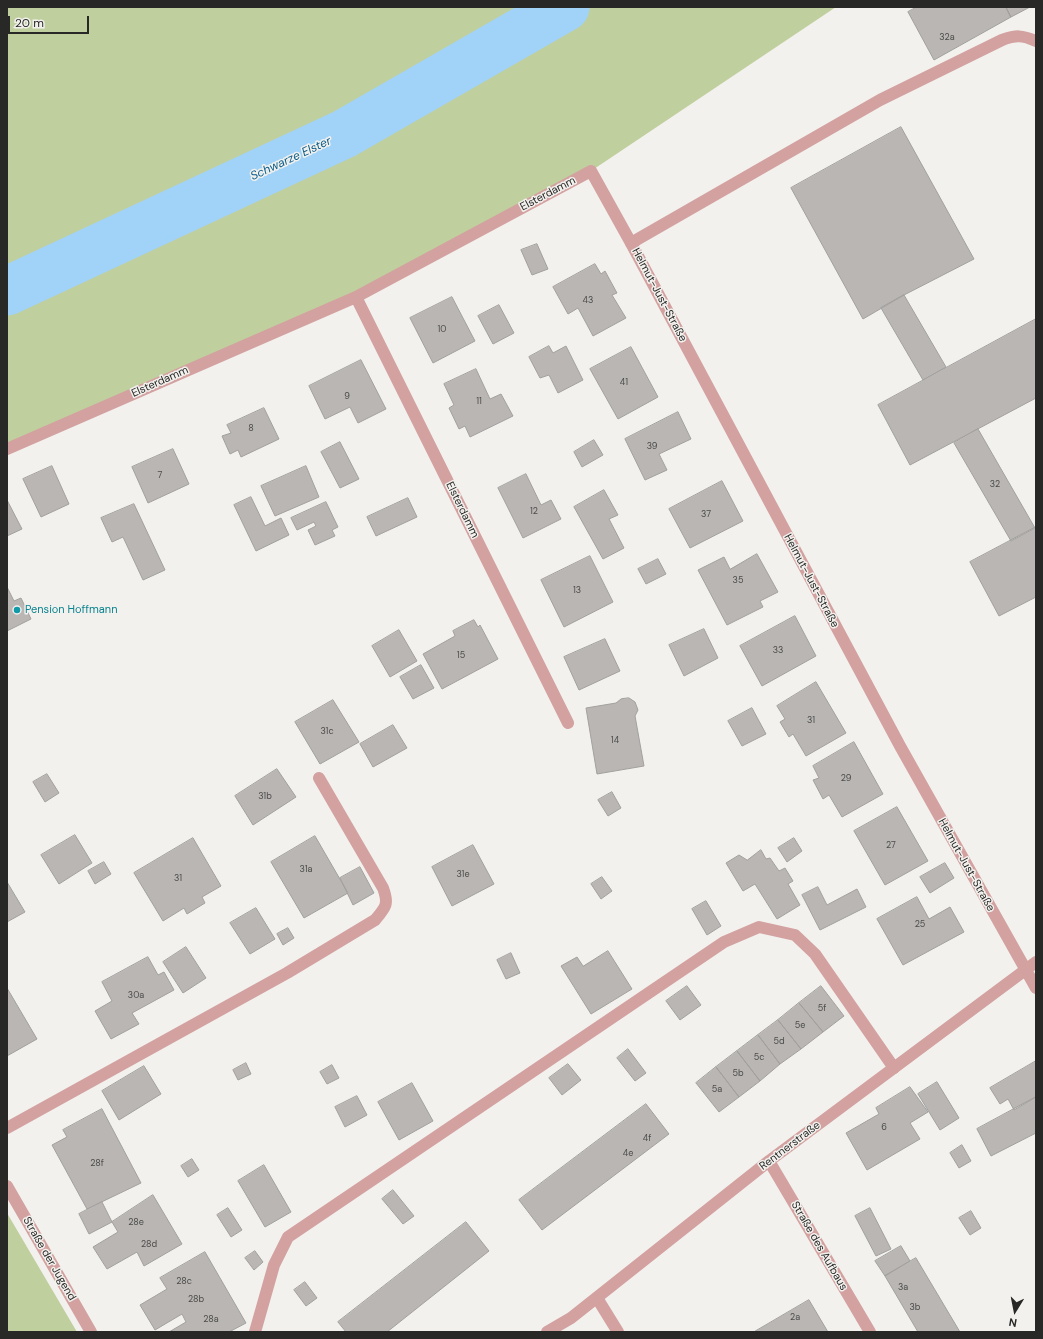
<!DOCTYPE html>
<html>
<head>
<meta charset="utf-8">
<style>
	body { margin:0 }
	#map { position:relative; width:1043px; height:1339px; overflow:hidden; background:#f2f1ee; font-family:"DM Sans",sans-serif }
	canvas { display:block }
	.frame { position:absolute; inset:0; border:8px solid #282826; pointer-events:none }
	.north { position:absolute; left:995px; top:1291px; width:40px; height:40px; -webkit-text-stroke:3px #f2f1ee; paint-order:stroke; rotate:190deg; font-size:11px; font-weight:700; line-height:16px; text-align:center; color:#282826 }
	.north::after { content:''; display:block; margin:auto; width:14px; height:18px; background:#282826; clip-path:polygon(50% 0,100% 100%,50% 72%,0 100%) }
	.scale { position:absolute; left:8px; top:16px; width:81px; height:18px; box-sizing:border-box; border:2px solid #282826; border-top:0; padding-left:5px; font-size:12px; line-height:14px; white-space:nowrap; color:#282826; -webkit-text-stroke:3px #f2f1ee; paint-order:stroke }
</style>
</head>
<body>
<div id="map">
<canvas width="1043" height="1339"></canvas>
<div class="frame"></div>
<div class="north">N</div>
<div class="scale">20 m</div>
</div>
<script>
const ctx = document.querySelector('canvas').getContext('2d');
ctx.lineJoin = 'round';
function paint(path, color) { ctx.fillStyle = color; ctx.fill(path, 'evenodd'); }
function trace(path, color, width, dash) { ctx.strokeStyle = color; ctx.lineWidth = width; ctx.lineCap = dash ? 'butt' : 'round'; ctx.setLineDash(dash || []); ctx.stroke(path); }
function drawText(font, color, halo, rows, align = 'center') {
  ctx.font = font + ' "DM Sans",sans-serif'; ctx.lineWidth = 3; ctx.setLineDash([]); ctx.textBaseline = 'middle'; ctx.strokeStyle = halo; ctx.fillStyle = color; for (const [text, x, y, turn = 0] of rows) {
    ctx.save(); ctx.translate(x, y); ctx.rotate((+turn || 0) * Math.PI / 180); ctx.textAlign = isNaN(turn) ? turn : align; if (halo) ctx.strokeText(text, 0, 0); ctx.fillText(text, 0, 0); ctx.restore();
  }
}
paint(new Path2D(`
	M7,7H836L591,171L356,297L7,449Z
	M7,1213L77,1332H7Z`), '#c0cf9e');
trace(new Path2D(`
	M7,291L344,134L565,7`), '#a1d2f7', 49);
const building = new Path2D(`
	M917,7H1006L1011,17L934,60L908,12Z
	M1006,7H1030L1011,17Z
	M901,127L974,259L904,295L863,319L791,188Z
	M537,244L548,269L532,275L521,250Z
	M595,264L601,274L605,271L617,293L612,295L626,318L593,336L578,308L568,314L553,287Z
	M904,295L946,367L923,380L881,308Z
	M452,297L475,341L433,363L410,318Z
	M499,305L514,333L493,344L478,316Z
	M1036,319V398L910,465L878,405Z
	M549,346L553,353L566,346L583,380L558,393L549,375L540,378L529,357Z
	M631,347L658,397L618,419L590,369Z
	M361,360L386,409L358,423L350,407L325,419L309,386Z
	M476,369L490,399L501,394L513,416L470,437L465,426L459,429L449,408L454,405L444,384Z
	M264,408L279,439L241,457L238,450L230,454L222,436L231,433L227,425Z
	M678,412L691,439L659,454L667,470L645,480L625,439Z
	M978,429L1035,528L1011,541L954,443Z
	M594,440L603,455L582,467L574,452Z
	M340,442L359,479L340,488L321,452Z
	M173,449L189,484L148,503L132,467Z
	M52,466L69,504L41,517L23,479Z
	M306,466L319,497L275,516L261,486Z
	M526,474L541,505L551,500L561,519L523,538L498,488Z
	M722,481L743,521L690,548L669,509Z
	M604,490L618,515L609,519L624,548L603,559L574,507Z
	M251,497L265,526L281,518L289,535L256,551L234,505Z
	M408,498L417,517L376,536L367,517Z
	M7,500L22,529L7,536Z
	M326,502L338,527L332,530L335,536L315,545L308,530L316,526L314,522L297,530L291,518Z
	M134,504L165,570L143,580L123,537L112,542L101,518Z
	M1036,527V597L999,616L970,562Z
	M757,554L778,592L760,601L763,607L727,625L698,570L724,557L730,569Z
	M590,556L613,602L564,627L541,580Z
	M658,559L666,574L646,584L638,569Z
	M7,587L14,601L21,598L31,619L7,631Z
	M795,616L816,656L762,686L740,646Z
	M474,620L478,627L480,625L498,659L442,689L423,654L455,636L453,631Z
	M704,629L718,658L684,676L669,645Z
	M399,630L417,661L390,677L372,646Z
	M605,639L620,671L579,690L564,657Z
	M421,665L434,688L413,699L400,677Z
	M816,682L846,733L806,756L793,734L789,737L780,722L785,719L777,706Z
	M629,698L635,702L638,710L635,716L644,766L597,774L586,708L616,703L621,699Z
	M333,700L359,742L320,764L295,722Z
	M752,708L766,734L742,746L728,721Z
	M393,725L407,748L373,767L360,744Z
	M854,742L883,794L842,817L829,795L823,799L813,780L819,778L813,766Z
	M277,769L296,797L253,825L235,796Z
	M47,774L59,793L45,802L33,782Z
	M612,792L621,808L608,816L598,800Z
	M897,807L928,861L885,885L854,831Z
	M75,835L92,863L59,884L41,855Z
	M315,836L348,893L304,918L271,862Z
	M193,838L221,886L202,897L205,903L187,914L184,908L163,921L134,873Z
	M794,838L802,851L787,862L778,848Z
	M473,845L494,884L452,906L432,867Z
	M761,850L766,859L770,858L779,871L785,868L793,881L788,884L800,905L777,919L755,884L743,891L726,863L739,855L747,860Z
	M104,862L111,874L95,884L88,871Z
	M945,863L954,878L930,893L920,877Z
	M360,867L374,893L353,905L340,878Z
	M602,877L612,891L601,899L591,884Z
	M7,882L25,912L7,922Z
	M818,887L827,905L857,889L866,907L820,930L802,895Z
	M917,897L929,919L950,907L964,932L903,965L877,919Z
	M706,901L721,926L707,935L692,909Z
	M256,908L275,939L250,954L230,923Z
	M288,928L294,938L283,945L277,934Z
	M186,947L206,978L183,993L163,962Z
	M608,951L632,989L591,1014L561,966L577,957L583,966Z
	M511,953L520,973L506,979L497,960Z
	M148,957L158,975L164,972L174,990L132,1013L139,1024L111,1039L95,1011L112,1001L102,982Z
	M687,986L701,1005L680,1020L666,1001Z
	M821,986L844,1016L823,1032L799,1003Z
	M7,988L37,1039L7,1056Z
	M799,1003L823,1032L801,1049L778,1020Z
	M778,1020L801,1049L780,1064L758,1035Z
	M758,1035L780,1064L760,1081L737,1051Z
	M628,1049L646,1073L635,1081L617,1058Z
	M737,1051L760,1081L739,1097L716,1067Z
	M1036,1061V1097L1014,1110L1008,1099L1000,1104L990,1088Z
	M246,1063L251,1074L238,1080L233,1070Z
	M568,1064L581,1080L562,1095L549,1078Z
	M332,1065L339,1078L327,1084L320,1072Z
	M144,1066L161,1094L119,1120L102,1091Z
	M716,1067L739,1097L719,1112L696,1083Z
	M937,1082L959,1118L940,1130L918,1094Z
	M412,1083L433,1121L399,1140L378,1102Z
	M910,1087L928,1112L910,1123L920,1139L867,1170L846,1133L879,1114L876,1108Z
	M357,1096L367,1115L345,1127L335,1107Z
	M1036,1097V1133L991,1156L977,1129Z
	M646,1104L669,1134L542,1230L519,1200Z
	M102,1109L141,1183L87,1209L52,1145L67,1137L63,1130Z
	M962,1145L971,1161L959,1168L950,1153Z
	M192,1159L199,1170L188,1177L181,1166Z
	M264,1165L291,1212L265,1227L238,1181Z
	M393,1190L414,1216L403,1224L382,1199Z
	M153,1195L182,1244L144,1266L137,1252L107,1269L93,1247L118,1232L112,1222Z
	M102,1202L112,1222L89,1234L79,1214Z
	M228,1208L242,1230L231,1237L217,1215Z
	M870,1208L891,1249L876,1256L855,1216Z
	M971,1211L981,1228L970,1235L959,1218Z
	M466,1222L489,1251L387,1332H346L338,1322Z
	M901,1246L910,1261L885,1276L875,1261Z
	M255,1251L263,1262L254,1270L245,1258Z
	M205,1252L246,1323L229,1332H169L186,1322L182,1314L155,1330L140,1305L167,1289L160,1278Z
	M916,1258L960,1332H918L885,1276Z
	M305,1282L317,1298L306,1306L294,1290Z
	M809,1300L828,1332H754Z`);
paint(building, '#b9b6b4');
trace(building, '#a2a09e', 1);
trace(new Path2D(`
	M631,243L880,100L1002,40C1016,35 1022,35 1036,41
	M7,1128L287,973L375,920C386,907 389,904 383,888L319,778
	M597,1298L618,1332
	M255,1332L274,1265L288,1237L724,942L759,927L795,935L815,954L894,1068`), '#d3a19f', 12);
trace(new Path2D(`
	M356,297L568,723
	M7,449L356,297L591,171L631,243L900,746L1036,988
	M769,1161L870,1332
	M7,1186L91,1332
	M547,1332L571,1318L769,1161L1036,962`), '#d3a19f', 12);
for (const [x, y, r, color] of [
	[17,610,4,"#0f9aa8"]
]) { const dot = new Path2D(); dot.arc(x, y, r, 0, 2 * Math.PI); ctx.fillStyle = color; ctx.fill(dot); trace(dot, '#f2f1ee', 1.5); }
drawText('9px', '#4c4c4a', null, [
	["32a",947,38],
	["43",588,301],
	["10",442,330],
	["41",624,383],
	["9",347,397],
	["11",479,402],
	["8",251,429],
	["39",652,447],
	["7",160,476],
	["32",995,485],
	["12",534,512],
	["37",706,515],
	["35",738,581],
	["13",577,591],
	["33",778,651],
	["15",461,656],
	["31",811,721],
	["31c",327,732],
	["14",615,741],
	["29",846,779],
	["31b",265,797],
	["27",891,846],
	["31a",306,870],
	["31e",463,875],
	["31",178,879],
	["25",920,925],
	["30a",136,996],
	["5f",822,1009],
	["5e",800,1026],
	["5d",779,1042],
	["5c",759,1058],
	["5b",738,1074],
	["5a",717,1090],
	["6",884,1128],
	["4f",647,1139],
	["4e",628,1154],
	["28f",97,1164],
	["28e",136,1223],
	["28d",149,1245],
	["28c",184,1282],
	["3a",903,1288],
	["28b",196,1300],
	["3b",915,1308],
	["2a",795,1318],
	["28a",211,1320]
]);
drawText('11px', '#282826', '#f2f1ee', [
	["Elsterdamm",548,194,-28],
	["Helmut-Just-Straße",659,295,62],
	["Elsterdamm",160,382,-24],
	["Elsterdamm",462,510,64],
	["Helmut-Just-Straße",811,581,62],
	["Helmut-Just-Straße",966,865,61],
	["Rentnerstraße",790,1146,-37],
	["Straße des Aufbaus",819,1246,60],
	["Straße der Jugend",49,1259,60]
]);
drawText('11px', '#0d838f', '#f2f1ee', [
	["Pension Hoffmann",25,610]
], 'left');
drawText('italic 12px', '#0a5d8b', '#f2f1ee', [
	["Schwarze Elster",291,159,-25]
]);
</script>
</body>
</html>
